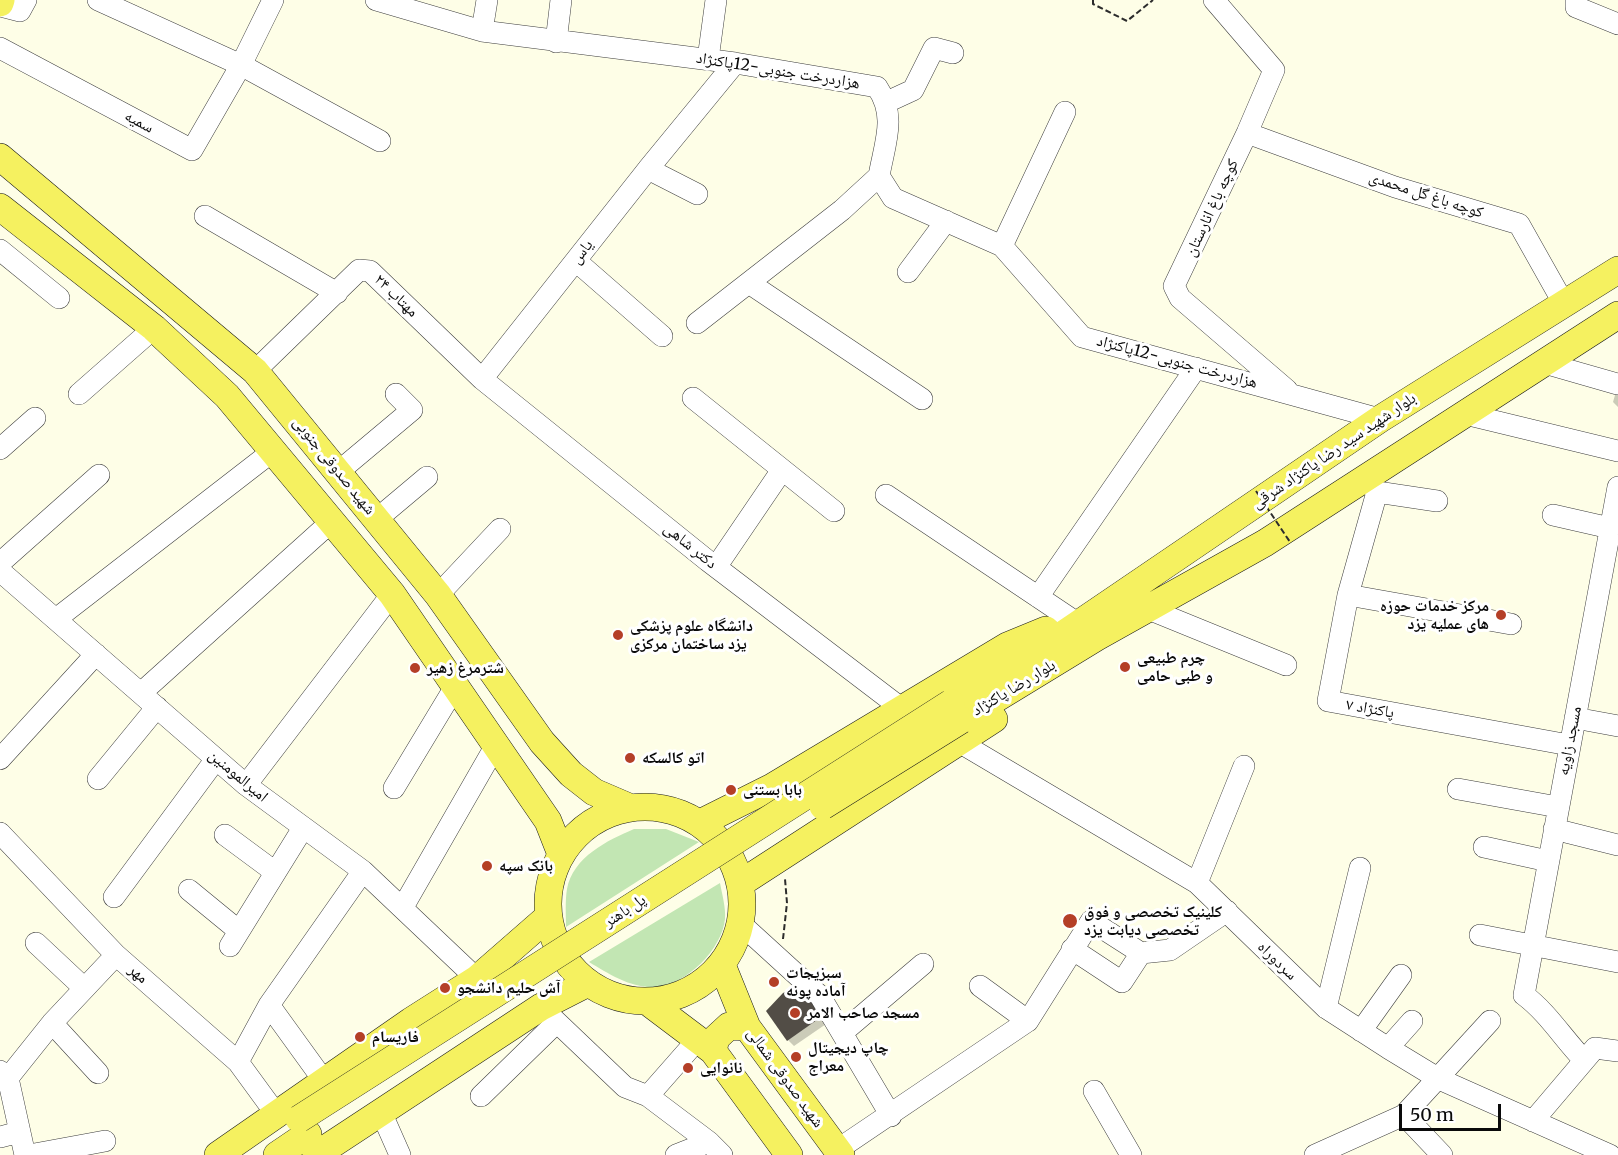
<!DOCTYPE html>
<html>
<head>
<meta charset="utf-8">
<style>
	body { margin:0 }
	#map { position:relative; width:1618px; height:1155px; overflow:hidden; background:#fefee7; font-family:Merriweather,serif }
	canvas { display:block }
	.scale { position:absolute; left:1399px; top:1104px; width:102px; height:27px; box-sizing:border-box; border:3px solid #0a0a0a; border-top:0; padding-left:8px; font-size:18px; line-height:21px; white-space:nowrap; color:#0a0a0a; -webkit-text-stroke:4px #fff; paint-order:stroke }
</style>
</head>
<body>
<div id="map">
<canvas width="1618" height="1155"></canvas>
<div class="scale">50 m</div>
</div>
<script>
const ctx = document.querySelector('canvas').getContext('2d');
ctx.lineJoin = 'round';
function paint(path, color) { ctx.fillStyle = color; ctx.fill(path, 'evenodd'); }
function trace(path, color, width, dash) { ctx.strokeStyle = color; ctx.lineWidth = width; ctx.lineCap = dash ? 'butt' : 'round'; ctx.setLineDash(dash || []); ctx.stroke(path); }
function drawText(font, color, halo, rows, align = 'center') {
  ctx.font = font + ' Merriweather,"Noto Naskh Arabic",serif'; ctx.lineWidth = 6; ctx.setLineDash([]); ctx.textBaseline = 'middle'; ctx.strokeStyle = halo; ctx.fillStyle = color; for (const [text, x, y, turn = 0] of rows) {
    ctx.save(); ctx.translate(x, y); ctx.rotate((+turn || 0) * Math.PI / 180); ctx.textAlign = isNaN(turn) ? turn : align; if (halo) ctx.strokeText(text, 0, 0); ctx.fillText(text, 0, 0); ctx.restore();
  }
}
paint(new Path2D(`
	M634,829H666L699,842L566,927C566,915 565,901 567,889C573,857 608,840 634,829Z
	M720,883C722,894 726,908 725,919C722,949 687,984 657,987C632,989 609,974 589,962Z`), '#c2e6b3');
paint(new Path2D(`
	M1618,385V407L1613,402Z
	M784,994L829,1022L794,1046L788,1040Z`), '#0003');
paint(new Path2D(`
	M802,983L824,1015L787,1041L766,1011L783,993Z`), '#524d46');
const minor = new Path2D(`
	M98,0L241,65L273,0
	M376,0L482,31L735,63L877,87C897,116 885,142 879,176L893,198L1002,246L1082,337L1380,419
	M1214,0L1274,70L1247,133L1174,286L1180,298L1287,390
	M1576,0V7L1618,24
	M0,6L20,11L26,0
	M482,31L487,0
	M556,42L561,0
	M0,48L192,150L241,65L380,141
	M708,59L716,0
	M887,102L913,90L934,48L953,53
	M1247,133L1395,187L1519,224L1564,304
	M648,169L735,63
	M205,216L337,293
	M1002,246L1065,112
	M0,250L59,298
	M576,261L662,336
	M908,272L946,221
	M749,283L922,399
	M697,323L842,210L879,176
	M1544,363L1617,384
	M255,371L359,270L370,271L482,379L708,561L901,708
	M482,379L648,169L697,194
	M79,394L154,328
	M693,398L834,511
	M1465,414L1618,451
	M0,449L35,418
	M338,472L412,410L396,394
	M1365,479L1377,492L1348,595L1328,701L1569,745
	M1377,492L1437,501
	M886,495L1077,623
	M1553,515L1610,528
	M377,519L427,477
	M0,563L99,475
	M716,567L782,470
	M0,571L246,785L363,871L477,979
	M438,595L500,529
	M1348,595L1511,624
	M1038,597L1196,368
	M1146,608L1286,665
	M56,619L273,451
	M141,693L331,522
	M1575,718L1618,726
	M959,742L1197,883L1326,1008L1388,1048L1439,1079L1610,1155
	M0,759L96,654
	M98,779L157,707
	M246,785L392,594
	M394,788L455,687
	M1458,789L1558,807
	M1554,829L1618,845
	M0,833L116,955L238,1062L276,1114
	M225,835L275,872
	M1484,847L1548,861
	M1197,883L1244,766
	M189,890L239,931
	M114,897L216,759
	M403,907L496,745
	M741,924L820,996L891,1116
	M1480,935L1618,962
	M36,943L84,988
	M230,946L303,828
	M1072,949L1122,982L1141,953
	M980,986L1028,1021
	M269,1005L324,1081
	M541,1007L625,1087L648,1096L709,1142L722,1155
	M1326,1008L1360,868
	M52,1023L98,1073
	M1361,1031L1401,975
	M843,1032L923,964
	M1388,1048L1412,1021
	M1583,1059C1563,1038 1547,1012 1524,995L1618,487
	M238,1062L269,1005L363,871
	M0,1071L8,1078L25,1155
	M8,1078L52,1023L116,955
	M1094,1091L1131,1155
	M481,1096L556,1023
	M648,1096L699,1038
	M381,1112L400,1155
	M1404,1115L1442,1155
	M1533,1121L1595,1048L1618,1051
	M0,1137L19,1132
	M837,1150L1028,1021L1091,921L1141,953L1170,950L1227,911
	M29,1155L105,1141
	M676,1155L709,1142
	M1315,1155L1404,1115L1490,1021`);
const major = new Path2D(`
	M0,3L1,0
	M0,157L255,371L438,595L542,742L571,774L594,792L629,807
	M0,207L154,328L227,396L392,594L548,821L561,854
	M951,703L1055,640L1380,419L1618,270
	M961,720L1097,637L1265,543L1618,315
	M548 904a97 97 0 1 1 194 0a97 97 0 1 1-194 0Z
	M700,823L772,787L1007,646L1046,630
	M741,883L994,719
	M722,965L747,1027L841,1155
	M648,1002L713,1051L789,1155
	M713,1051L716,1038L729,1026L747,1027
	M218,1155L411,1021L477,979L548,917
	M277,1155L308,1134
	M316,1155L541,1007L588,983`);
trace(minor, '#3d3d3d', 22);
trace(major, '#1b1b1b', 28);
trace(new Path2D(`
	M1093,0V4L1127,21L1153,0
	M783,939L787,903L785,879`), '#2c2c2c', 2, [6, 3]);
trace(minor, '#fff', 21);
trace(major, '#f5f160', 27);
const majorBridge = new Path2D(`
	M823,806L961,720
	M299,1119L951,703`);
trace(majorBridge, '#1b1b1b', 28, []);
trace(new Path2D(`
	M1256,491L1290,542`), '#2c2c2c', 2, [6, 3]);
trace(majorBridge, '#f5f160', 27);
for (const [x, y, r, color] of [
	[1501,615,6,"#b43f27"],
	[618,635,6,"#b43f27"],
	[1125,667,6,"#b43f27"],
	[415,668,6,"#b43f27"],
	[630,758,6,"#b43f27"],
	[731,790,6,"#b43f27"],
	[487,866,6,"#b43f27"],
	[1070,921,8,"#b43f27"],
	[774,982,6,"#b43f27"],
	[445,988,6,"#b43f27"],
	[795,1013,6,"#b43f27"],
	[360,1037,6,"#b43f27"],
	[796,1057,6,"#b43f27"],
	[688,1068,6,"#b43f27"]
]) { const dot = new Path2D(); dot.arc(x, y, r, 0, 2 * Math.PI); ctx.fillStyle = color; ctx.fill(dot); trace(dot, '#fff', 2); }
drawText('16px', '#0a0a0a', '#fff', [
	["هزاردرخت جنوبی-12پاکنژاد",778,71,9],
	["سمیه",139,122,28],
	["کوچه باغ گل محمدی",1426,195,18],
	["کوچه باغ انارستان",1212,208,-65],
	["یاس",582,252,-52],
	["مهتاب ۲۴",396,296,44],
	["هزاردرخت جنوبی-12پاکنژاد",1177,362,15],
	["بلوار شهید سید رضا پاکنژاد شرقی",1334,451,-34],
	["شهید صدوقی جنوبی",334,466,51],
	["دکتر شاهی",690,546,39],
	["بلوار رضا پاکنژاد",1014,688,-31],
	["پاکنژاد ۷",1370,709,10],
	["مسجد زاویه",1570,741,-79],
	["امیرالمومنین",238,776,40],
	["پل باهنر",625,911,-33],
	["سردوراه",1277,961,44],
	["مهر",138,974,41],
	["شهید صدوقی شمالی",785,1078,54]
]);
drawText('bold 16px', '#0a0a0a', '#fff', [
	["مرکز خدمات حوزه",1489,606,"right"],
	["های عملیه یزد",1489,624,"right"],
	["دانشگاه علوم پزشکی",630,626],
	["یزد ساختمان مرکزی",630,644],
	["چرم طبیعی",1137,658],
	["و طبی حامی",1137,676],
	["شترمرغ زهیر",427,668],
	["اتو کالسکه",642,758],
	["بابا بستنی",743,790],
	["بانک سپه",499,866],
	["کلینیک تخصصی و فوق",1084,912],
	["تخصصی دیابت یزد",1084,930],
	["سبزیجات",786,973],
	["آماده پونه",786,991],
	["آش حلیم دانشجو",457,988],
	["مسجد صاحب الامر",807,1013],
	["فاریسام",372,1037],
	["چاپ دیجیتال",808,1048],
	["معراج",808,1066],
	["نانوایی",700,1068]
], 'left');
</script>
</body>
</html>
